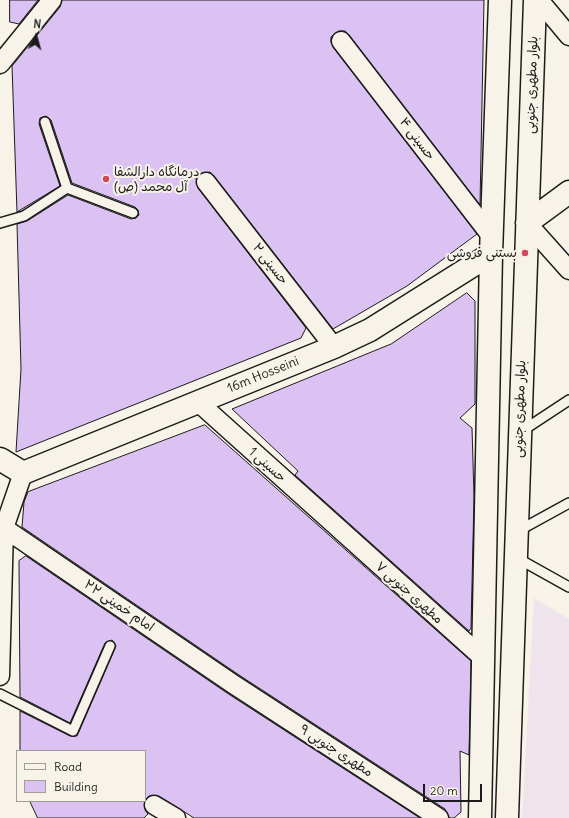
<!DOCTYPE html>
<html>
<head>
<meta charset="utf-8">
<style>
	body { margin:0 }
	#map { position:relative; width:569px; height:818px; overflow:hidden; background:#f7f3e8; font-family:Delius,sans-serif }
	canvas { display:block }
	.legend { position:absolute; left:16px; top:750px; width:130px; height:52px; box-sizing:border-box; background:#f7f3e8; border:1px solid #9f9d96; margin:0; padding:5px 7px; list-style:none; font-size:12px; color:#1c1c1c }
	.legend li { display:flex; align-items:center; gap:8px; height:20px }
	.legend b { width:20px; border:1px solid #9f9d96 }
	.north { position:absolute; left:16px; top:16px; width:40px; height:40px; -webkit-text-stroke:3px #f7f3e8; paint-order:stroke; rotate:6deg; font-size:11px; font-weight:700; line-height:16px; text-align:center; color:#1c1c1c }
	.north::after { content:''; display:block; margin:auto; width:14px; height:18px; background:#1c1c1c; clip-path:polygon(50% 0,100% 100%,50% 72%,0 100%) }
	.scale { position:absolute; left:423px; top:784px; width:59px; height:18px; box-sizing:border-box; border:2px solid #1c1c1c; border-top:0; padding-left:5px; font-size:12px; line-height:14px; white-space:nowrap; color:#1c1c1c; -webkit-text-stroke:3px #f7f3e8; paint-order:stroke }
</style>
</head>
<body>
<div id="map">
<canvas width="569" height="818"></canvas>
<ul class="legend">
<li><b style="height:5px;background:#f7f3e8"></b>Road</li>
<li><b style="height:11px;background:#dbc2f2"></b>Building</li>
</ul>
<div class="north">N</div>
<div class="scale">20 m</div>
</div>
<script>
const ctx = document.querySelector('canvas').getContext('2d');
ctx.lineJoin = 'round';
function paint(path, color) { ctx.fillStyle = color; ctx.fill(path, 'evenodd'); }
function trace(path, color, width, dash) { ctx.strokeStyle = color; ctx.lineWidth = width; ctx.lineCap = dash ? 'butt' : 'round'; ctx.setLineDash(dash || []); ctx.stroke(path); }
function drawText(font, color, halo, rows, align = 'center') {
  ctx.font = font + ' Delius,"Playpen Sans Arabic",sans-serif'; ctx.lineWidth = 4; ctx.setLineDash([]); ctx.textBaseline = 'middle'; ctx.strokeStyle = halo; ctx.fillStyle = color; for (const [text, x, y, turn = 0] of rows) {
    ctx.save(); ctx.translate(x, y); ctx.rotate((+turn || 0) * Math.PI / 180); ctx.textAlign = isNaN(turn) ? turn : align; if (halo) ctx.strokeText(text, 0, 0); ctx.fillText(text, 0, 0); ctx.restore();
  }
}
paint(new Path2D(`
	M534,598L569,619V818H522Z`), '#efe4eb');
const building = new Path2D(`
	M10,0H38L19,24L10,22Z
	M62,0H484L480,205L349,35L345,31H339L331,37V42L333,47L477,234L407,286L333,329L214,176L210,172L200,174L196,178L198,188L306,328L301,338L16,452L21,369L17,224L27,221L68,195L131,219L136,218L139,215L138,210L135,207L72,183L51,120L46,116L40,118L39,124L60,186L17,212L12,66L60,7Z
	M467,293L475,301V404L460,418L472,428L474,497L471,628L469,631L295,475L298,471L232,409L391,344Z
	M205,425L471,661L469,755L460,751L461,812L454,818H449L445,809L239,675L22,527L24,502L28,492Z
	M26,556L227,693L420,818H194L159,796H149L145,800V751H20V711L70,736H77L116,646L112,640L105,643L70,723L20,697L19,561Z
	M30,801H145V810L148,814L144,818H38Z`);
paint(building, '#dbc2f2');
trace(building, '#1c1c1c', 1);
const service = new Path2D(`
	M67,188L133,213
	M0,223L24,216L67,188L45,122
	M522,431L569,400
	M518,531L569,503
	M517,558L569,587
	M0,694L73,731L110,646`);
const minor = new Path2D(`
	M539,0L569,36
	M341,41L492,237
	M0,64L52,0
	M206,182L334,347
	M527,223L569,270
	M198,402L483,658
	M4,528L233,684L439,818
	M0,676L4,528L23,473
	M154,805L176,818`);
const tertiary = new Path2D(`
	M527,223L569,192
	M0,459L23,473L334,347L370,330L491,254
	M480,818L491,254L500,0
	M507,818L535,0`);
trace(service, '#1c1c1c', 12);
trace(minor, '#1c1c1c', 21);
trace(tertiary, '#1c1c1c', 25);
trace(service, '#f7f3e8', 9);
trace(minor, '#f7f3e8', 18);
trace(tertiary, '#f7f3e8', 22);
for (const [x, y, r, color] of [
	[106,179,4,"#d1495b"],
	[525,253,4,"#d1495b"]
]) { const dot = new Path2D(); dot.arc(x, y, r, 0, 2 * Math.PI); ctx.fillStyle = color; ctx.fill(dot); trace(dot, '#f7f3e8', 1.5); }
drawText('13px', '#1c1c1c', '#f7f3e8', [
	["بلوار مطهری جنوبی",532,85,-88],
	["حسینی ۴",417,139,53],
	["حسینی ۲",270,264,52],
	["16m Hosseini",263,375,-22],
	["بلوار مطهری جنوبی",520,409,-88],
	["حسینی 1",267,465,42],
	["مطهری جنوبی ۷",409,593,42],
	["امام خمینی ۲۲",119,606,34],
	["مطهری جنوبی ۹",336,751,33]
]);
drawText('13px', '#1c1c1c', '#f7f3e8', [
	["درمانگاه دارالشفا",114,172],
	["آل محمد (ص)",114,187],
	["بستنی فروشی",517,253,"right"]
], 'left');
</script>
</body>
</html>
